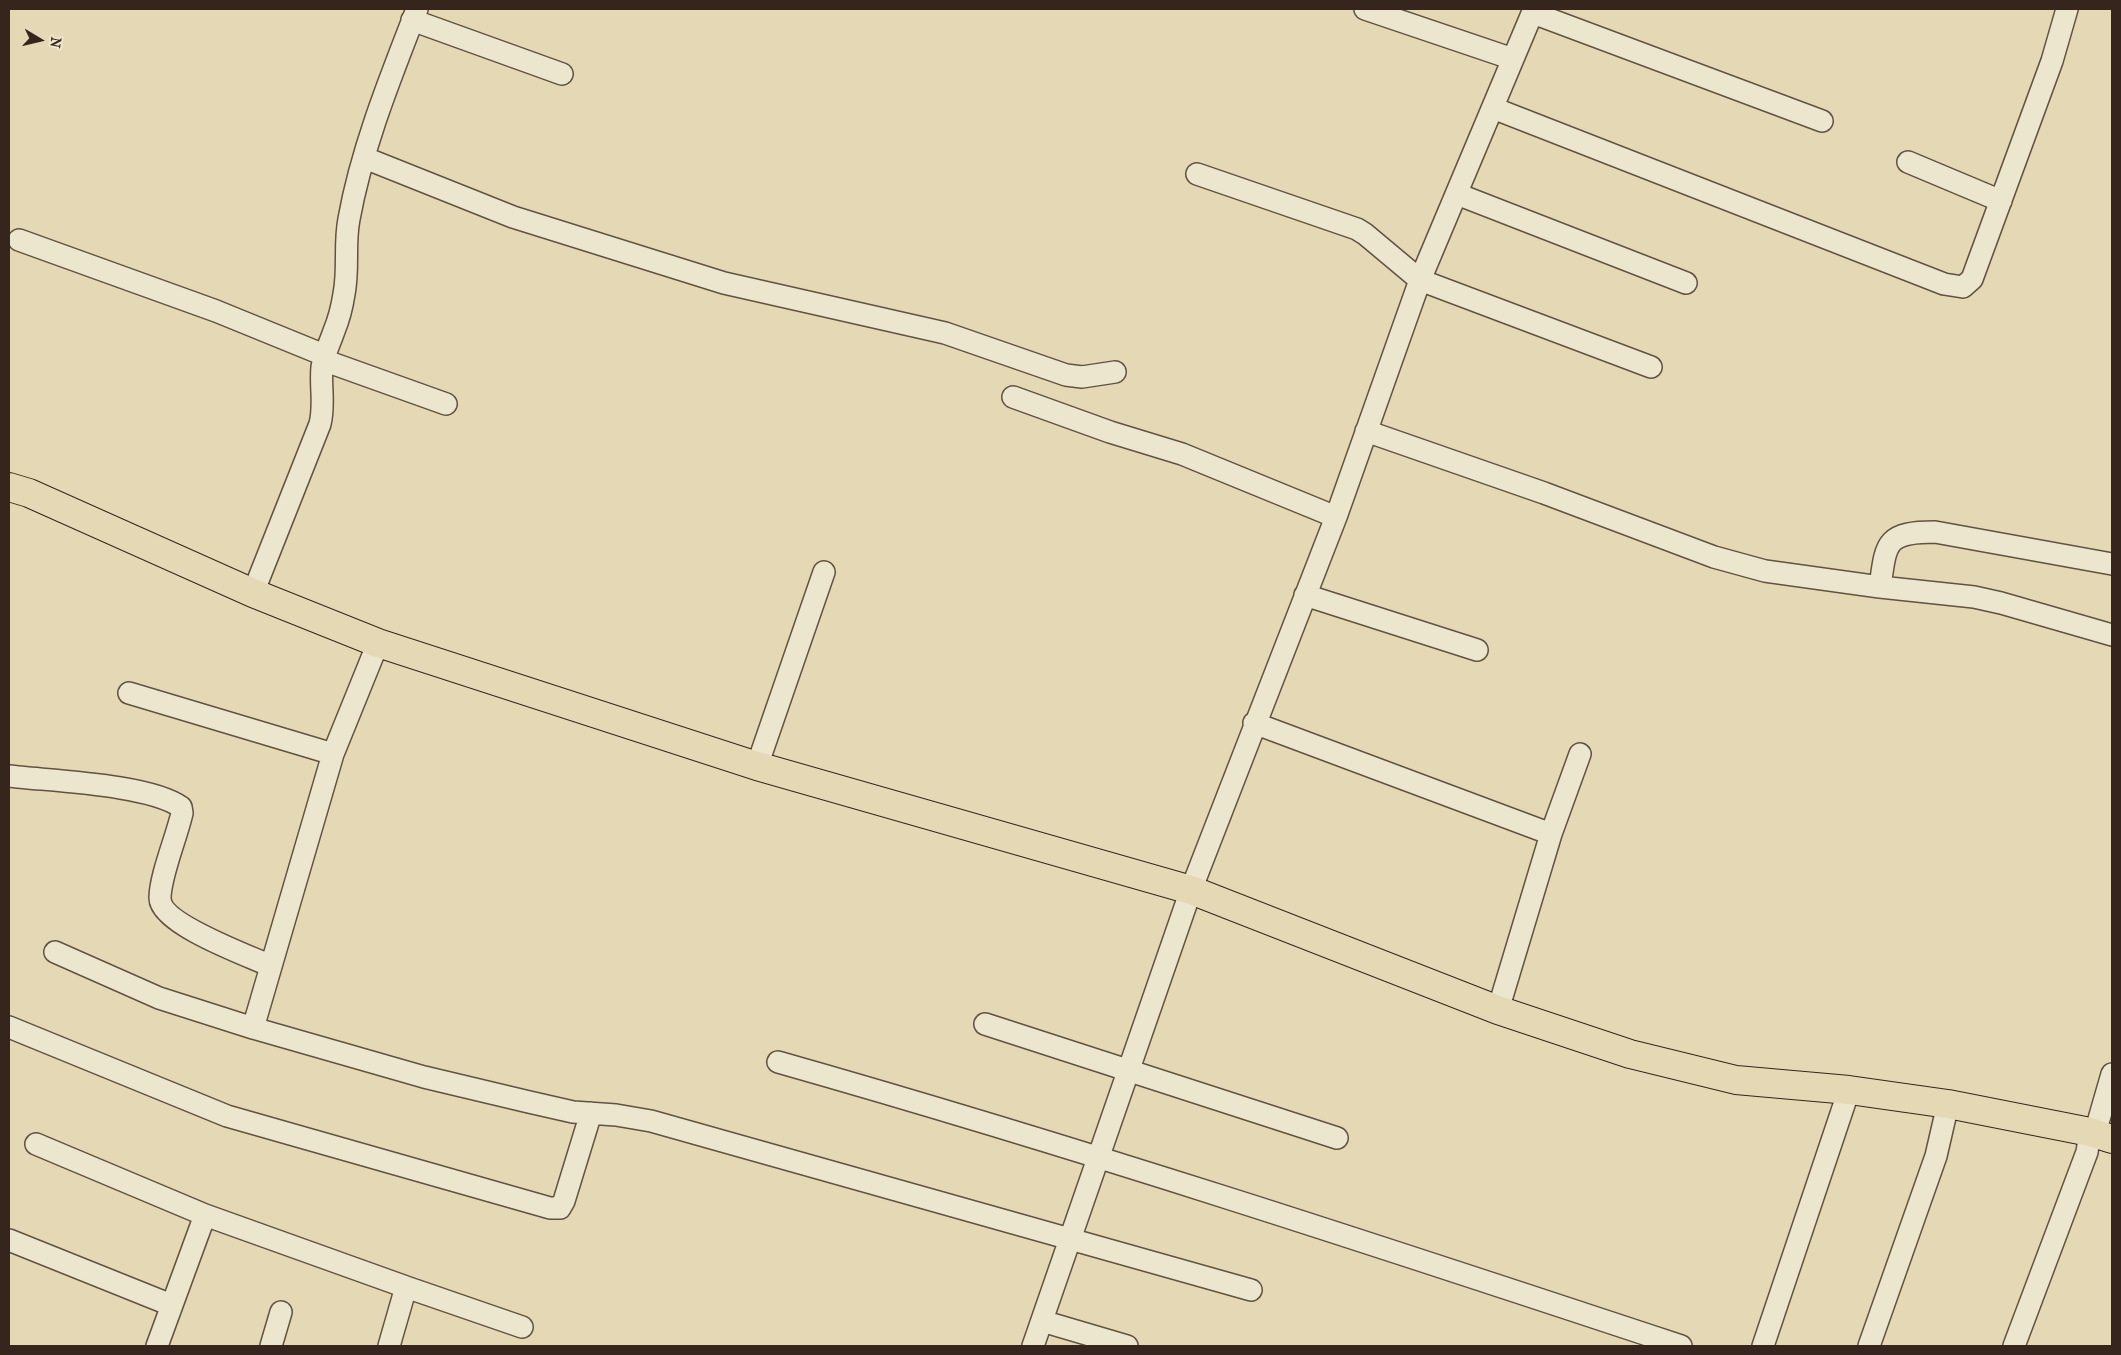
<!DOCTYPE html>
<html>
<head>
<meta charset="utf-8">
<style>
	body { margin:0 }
	#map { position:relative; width:2121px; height:1355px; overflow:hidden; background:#e4d9b4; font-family:"IM FELL French Canon",serif }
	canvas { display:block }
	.frame { position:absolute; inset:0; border:10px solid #35251c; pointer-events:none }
	.north { position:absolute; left:15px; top:15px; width:50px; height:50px; -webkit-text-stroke:4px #ede6ce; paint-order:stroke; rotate:99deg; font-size:14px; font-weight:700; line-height:20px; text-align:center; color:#35251c }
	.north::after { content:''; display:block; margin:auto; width:18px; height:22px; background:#35251c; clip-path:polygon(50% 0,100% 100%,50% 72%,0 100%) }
</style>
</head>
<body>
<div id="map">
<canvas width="2121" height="1355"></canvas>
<div class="frame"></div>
<div class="north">N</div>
</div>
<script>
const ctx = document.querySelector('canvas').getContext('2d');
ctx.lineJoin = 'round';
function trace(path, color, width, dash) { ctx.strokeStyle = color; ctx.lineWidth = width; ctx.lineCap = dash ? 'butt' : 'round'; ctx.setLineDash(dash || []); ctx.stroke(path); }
const minor = new Path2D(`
	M1365,9L1513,59
	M1533,13L1822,121
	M412,20L562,74
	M1493,108L1944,284L1963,287L1972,279L2052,61L2067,9
	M365,158L513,217L724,283L945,333L1066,375L1082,377L1115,372
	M1908,162L2001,201
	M1197,174L1357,229L1365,234L1420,280L1651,367
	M1457,194L1686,283
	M19,240L216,311L324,355
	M323,360L446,404
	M1013,397L1110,432L1182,454L1336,517
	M1366,431L1544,493L1714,557L1765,571L1880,587L1974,597L2001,603L2112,635
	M1880,587C1886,543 1885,532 1935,532L2112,564
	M253,593L320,424C325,404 320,386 322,367C324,354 330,343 334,331C339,319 342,307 344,294C349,269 344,244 349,219C362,147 391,76 417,9
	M1305,595L1477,650
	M378,643L333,754L253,1028L424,1077L529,1102L573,1112L616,1115L651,1121L1251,1290
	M129,693L333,754
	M1254,723L1551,834
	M757,766L824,572
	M9,776C50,781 149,784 181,807L182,813C177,836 160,876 160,898C160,924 249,956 271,966
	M55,952L159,998L253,1028
	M1498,1010L1551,834L1580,754
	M985,1024L1337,1138
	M9,1027L227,1116L550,1208H560L564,1201L591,1113
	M778,1062C1081,1148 1382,1247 1681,1346
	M2095,1133L2112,1074
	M36,1144L205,1215
	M9,1240L171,1305
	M406,1287L522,1327
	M1042,1321L1127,1346
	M157,1346L205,1215L406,1287L389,1346
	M271,1346L281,1312
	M1033,1346L1191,890L1336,517L1420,280L1534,9
	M1763,1346L1849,1090
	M1869,1346L1936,1156L1948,1104
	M2014,1346L2087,1152L2090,1132`);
const major = new Path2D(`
	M9,487L29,493L253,593L378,643L757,766L1191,890L1498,1010L1630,1054L1736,1080L1849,1090L1948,1104L2090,1132L2112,1139`);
trace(minor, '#615242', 24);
trace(major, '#35251c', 30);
trace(minor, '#ede6ce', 21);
trace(major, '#e4d9b4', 28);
</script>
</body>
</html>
